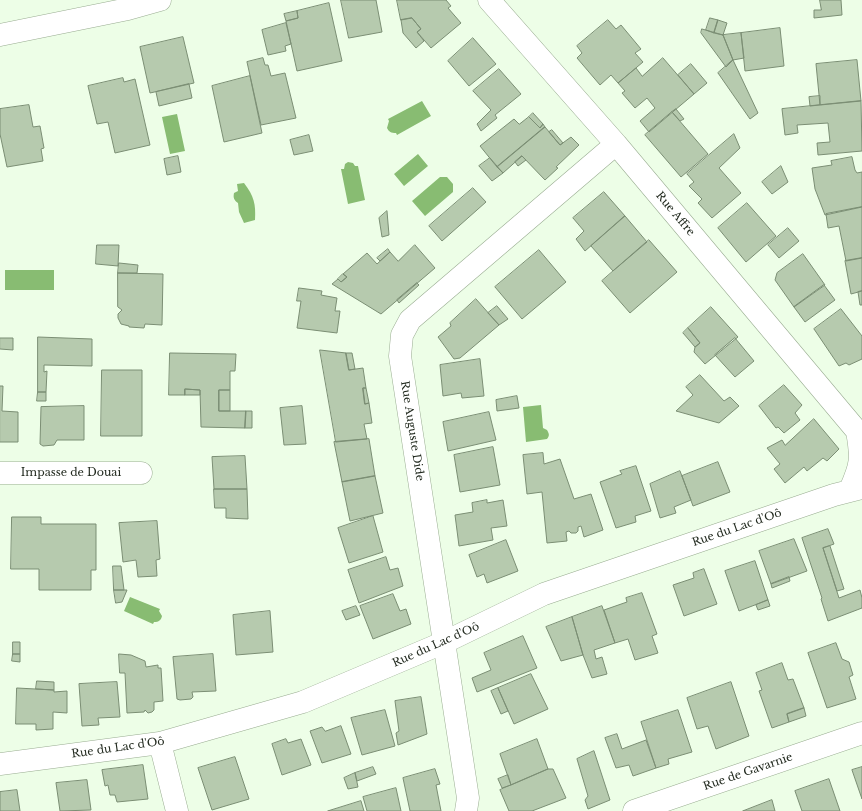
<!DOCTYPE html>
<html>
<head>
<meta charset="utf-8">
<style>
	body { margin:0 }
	canvas { display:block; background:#edfee7 }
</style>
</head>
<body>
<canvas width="862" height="811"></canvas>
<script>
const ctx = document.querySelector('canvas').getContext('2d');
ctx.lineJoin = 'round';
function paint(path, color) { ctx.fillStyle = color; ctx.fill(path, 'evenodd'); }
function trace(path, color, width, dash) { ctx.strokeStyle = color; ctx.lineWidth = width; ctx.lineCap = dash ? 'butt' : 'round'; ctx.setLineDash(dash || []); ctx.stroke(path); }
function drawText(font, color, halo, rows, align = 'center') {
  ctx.font = font + ' "Libre Baskerville",serif'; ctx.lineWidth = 3; ctx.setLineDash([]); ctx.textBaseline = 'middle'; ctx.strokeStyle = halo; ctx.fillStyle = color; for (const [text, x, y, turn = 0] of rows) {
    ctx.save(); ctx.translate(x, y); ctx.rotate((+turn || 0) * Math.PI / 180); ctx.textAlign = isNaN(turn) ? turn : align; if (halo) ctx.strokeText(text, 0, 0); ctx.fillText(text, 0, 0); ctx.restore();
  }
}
paint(new Path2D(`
	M422,101L431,116L397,135L396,133C391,133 389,132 387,128L389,121L388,119Z
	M177,114L185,151L170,154L162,117Z
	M418,154L428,166L404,186L394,174Z
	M348,162L353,163L355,166H358L365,200L348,204L341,169H344L345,164Z
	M440,177H447L453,184V192L425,216L412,201Z
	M244,183C254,196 256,204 255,220L244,223L239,212L238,203C234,200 233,198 234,193L238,191L237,184Z
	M5,270H54V290H5Z
	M541,405L543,428L547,430C549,434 550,435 547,439L526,442L523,407Z
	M130,597L160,609L159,611L162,616C161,620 159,622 154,622L153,624L124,611Z`), '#88bc72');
const building = new Path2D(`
	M341,0H376L382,32L349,38Z
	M397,0H446L451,6L448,8L461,23L431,48L417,32L421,29L412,18L401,20Z
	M820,0H841L842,15L814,18V10H821Z
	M329,3L342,61L297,71L286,21L298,18L297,11Z
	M297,11L298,18L286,21L284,14Z
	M412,18L421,29L417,32L424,41L416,48L403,33L401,20Z
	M710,18L718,20L714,33L706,30Z
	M608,20L616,29L621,25L641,49L635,53L643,62L618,83L611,75L600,85L577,58L582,53L577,46Z
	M718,20L727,23L723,35L714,33Z
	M286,23L291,44L285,46L286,51L268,55L262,30Z
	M780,28L784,66L745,71L741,33Z
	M702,29L723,35L733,60L726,67L701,33Z
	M741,33L744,58L733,60L723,35Z
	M183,37L194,83L150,93L140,47Z
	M473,38L496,64L469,86L448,61Z
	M263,58L265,65H268L271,76L285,73L296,118L261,125L247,62Z
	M663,58L694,94L649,132L640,121L655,108L647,98L635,108L622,93L625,91L618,83L636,68L642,76Z
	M733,60L758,113L750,119L718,73Z
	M857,60L861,101L820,105L816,64Z
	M691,64L707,83L694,94L678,75Z
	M499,69L521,94L495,115L497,118L481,131L477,124L491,110L473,91Z
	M250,76L262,133L224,142L212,86Z
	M123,78L124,82L135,79L150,145L115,153L108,122L97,124L88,86Z
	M189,84L192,98L159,106L156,92Z
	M820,96V105L810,106L809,97Z
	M861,101L862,151L818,155L817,143L830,142L828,123L797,125L798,133L785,135L782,109Z
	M29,105L33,127L40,126L44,148L41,149L43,161L7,167L0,134V109Z
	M676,109L684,119L680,121L672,112Z
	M672,112L708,154L681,177L645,135Z
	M533,113L543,124L540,128L529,117Z
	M529,117L540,128L543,124L545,127L497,167L480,146L514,119L519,124Z
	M545,127L560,145L571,137L579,145L556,167L558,168L545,180L522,156L503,173L497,167Z
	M552,130L563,143L560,145L549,132Z
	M734,134L740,148L719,168L741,193L712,218L698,203L702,199L689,186L694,182L687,174Z
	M309,135L313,151L294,155L290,140Z
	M178,156L181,172L167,175L164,159Z
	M522,156L526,160L518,166L515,162Z
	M852,157L855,170L857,173L862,172V207L825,215L815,189L812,168L832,165L831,161Z
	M490,158L503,173L492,181L479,166Z
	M781,166L788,182L772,194L762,182Z
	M473,188L486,202L442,241L429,226Z
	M604,192L625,216L585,251L576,239L584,231L573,218Z
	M747,203L776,236L746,262L718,228Z
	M862,207V258L846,261L839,226L828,228L826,214Z
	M387,211L389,235L382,237L379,218Z
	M625,216L647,242L613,271L591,246Z
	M788,228L799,241L779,258L768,245Z
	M649,240L677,272L630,313L602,281Z
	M97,245H119L118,266L96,264Z
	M415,245L435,268L381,314L332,284L338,279L341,282L347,277L343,274L367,253L377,264L390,252L398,261Z
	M388,249L390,252L380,261L377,258Z
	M539,250L566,282L522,319L495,287Z
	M803,254L825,285L794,307L775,280L777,273Z
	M862,258V291L851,294L845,261Z
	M119,263L138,265L137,273H118Z
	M118,273L163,274L162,325L145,324L144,328L129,327V326L121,324L118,318V314L122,310L118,307Z
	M343,274L347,277L341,282L338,279Z
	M417,283L419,285L399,303L397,300Z
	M824,285L835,300L805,322L794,307Z
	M299,288L322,291L321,295L337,298L335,311H340L337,333L297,328L301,301H297Z
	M862,291V305H860L858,292Z
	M476,299L499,325L460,358L454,359L438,337L451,326L450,323Z
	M497,306L508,319L499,325L488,313Z
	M711,307L738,337L705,364L694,352L695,347L700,343L688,328Z
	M841,309L862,336V359L849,365L846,363L839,366L814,329Z
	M688,328L700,343L695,347L683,333Z
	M38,337L92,339V366L44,365V372L47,371L46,392H38Z
	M0,338H13V350L0,349Z
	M735,338L754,361L735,377L715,355Z
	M320,350L346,353L349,370L363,368L366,388H363L365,404L369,403L372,423L364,424L367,439L336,442Z
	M170,353L236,354L235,371H230V390H219V411H246L245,428L201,427L200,390L185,389V395H169Z
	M346,353H352L355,369L349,370Z
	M480,359L484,396L462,398L461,393L443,396L440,365Z
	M102,370H142V436H101Z
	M700,375L724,401L730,397L739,406L719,423L676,411L693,395L686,387Z
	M784,385L802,405L795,413L800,420L784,433L778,427L776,428L759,406Z
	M0,386H3L2,411L18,412V442H0Z
	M363,388H366L369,403L365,404Z
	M185,389L200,390V395H185Z
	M219,390H230V411H219Z
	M38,392H46V401H37Z
	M517,396L519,408L497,411L496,400Z
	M84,406V440H57L54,445L43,446L40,444L41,407Z
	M302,406L306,444L284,445L280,408Z
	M246,411H252V428H245Z
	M489,412L496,440L448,451L443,422Z
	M814,419L839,449L827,461L823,458L807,471L804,467L785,483L774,469L780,464L767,448L782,440L785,445Z
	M369,439L375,476L342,482L334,442Z
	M493,447L500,485L460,492L454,455Z
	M543,453L544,464L560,459L574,499L591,494L603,530L584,537L581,526L578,527V531L576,533H571L569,531L566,532L567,541L547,543L542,492L527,494L523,455Z
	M245,456L247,489H214L212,457Z
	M718,462L730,492L693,506L682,476Z
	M636,466L651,511L635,516L636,522L616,528L600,482L622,474L620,471Z
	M680,471L691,500L674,507L676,513L660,518L650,484Z
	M375,476L383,513L350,521L342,482Z
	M214,489H247L248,519L226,518V508H215Z
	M487,500V503L503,500L507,526L491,528L493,540L459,546L455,515L473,512L472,503Z
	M373,516L383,552L349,563L338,528Z
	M12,517H41V524H96V570H91V590H39V569H11Z
	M157,521L160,559L156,560L157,576L138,577L136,560L123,562L119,523Z
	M828,529L834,544L823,548L839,598L860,590L862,598V608L828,621L821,599L822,598L802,538Z
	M794,539L807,571L771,584L759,551Z
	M506,540L518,571L487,583L484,574L477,577L469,555Z
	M830,546L844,589L837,591L823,548Z
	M386,557L390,570L398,568L403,586L359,603L348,570Z
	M755,561L768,600L739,611L725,571Z
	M113,566H121L124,590H114Z
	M704,569L717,604L684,616L673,585L694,578L693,573Z
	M789,577L790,581L772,588L771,584Z
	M114,590H127L122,602L116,603Z
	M642,593L657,634L652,636L658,653L635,660L628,639L615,643L604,610L627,602L626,598Z
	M393,594L400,611L406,609L411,624L373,639L360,606Z
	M768,600L770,606L758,610L756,605Z
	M356,606L360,615L346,620L342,611Z
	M602,606L615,643L594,650L596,659L602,657L607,674L592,678L583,655L572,617Z
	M270,611L273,652L236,655L233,615Z
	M572,617L583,655L561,661L546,627Z
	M523,636L537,668L477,692L472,678L491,670L484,653Z
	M13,642H20V654H13Z
	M836,643L842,659L849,662L853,675L849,677L856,699L827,708L808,653Z
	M13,654H20V662L12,661Z
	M119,654L131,655L145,661L146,667L158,665V668H161L163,701L154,702V710L152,712L148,713L145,710L144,712L127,713L125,673H120Z
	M213,654L216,691L192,692L193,697L191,699L180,700L177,699L173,657Z
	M782,663L788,680L793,679L804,708L787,714L789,722L772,728L759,691L762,690L756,673Z
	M531,674L548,709L514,724L498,688Z
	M37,681L54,682V690L36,689Z
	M117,682L120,717L98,718L99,725L82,726L79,684Z
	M731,682L749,736L716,749L708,726L697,729L687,698Z
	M17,688L54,690V692L67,691V713L53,712V729L36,730V724H16Z
	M498,688L508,711L501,714L491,691Z
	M421,697L427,734L398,745L396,733L399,731L395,701Z
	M804,708L806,716L789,722L787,714Z
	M385,710L395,746L362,755L351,718Z
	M678,710L692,752L668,759L669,764L656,768L641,722Z
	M341,726L351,754L322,763L310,731L322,727L325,731Z
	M617,734L622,749L646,740L656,768L633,776L629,765L616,768L605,738Z
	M286,739L288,743L301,739L311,765L282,775L272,744Z
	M537,739L548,769L511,785L500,754Z
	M594,751L610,800L588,809L585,800L588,796L577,759Z
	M235,757L249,799L212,810L198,768Z
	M143,765L148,799L117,802L115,795H110L108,785L105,786L102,770Z
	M373,767L376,774L357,781L355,773Z
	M862,767V799L852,770Z
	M435,769L440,784L436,785L441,811H410L403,778Z
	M548,769H553L566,798L532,811H509L500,790Z
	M355,773L358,787L348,789L344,778Z
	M508,775L511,785L502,788L498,779Z
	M829,779L840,811H802L795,791Z
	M87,780L91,810L60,811L56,783Z
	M396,788L401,811H367L363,797Z
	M17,790L20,811H0V792Z
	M772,800L775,811H743Z
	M361,801L364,811H328Z`);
paint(building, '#b6caae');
trace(building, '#7b8e74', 1);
const street = new Path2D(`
	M489,0L616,144L862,437
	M0,473H141
	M850,490C861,465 862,459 857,431
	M160,743L177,811
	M0,764L160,743L303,702L445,642L544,594L834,495L862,488
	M466,811L468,798L400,356L402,335L410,320L616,144
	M634,811L862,733`);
const secondary = new Path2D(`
	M0,35L128,9L160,0`);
trace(street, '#99ac91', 23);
trace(secondary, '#99ac91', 23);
trace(street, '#fff', 22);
trace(secondary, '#fff', 22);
drawText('11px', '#222a1f', '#fff', [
	["Rue Affre",675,214,50],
	["Rue Auguste Dide",412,431,81],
	["Impasse de Douai",71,473],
	["Rue du Lac d'Oô",737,528,-19],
	["Rue du Lac d'Oô",436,645,-24],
	["Rue du Lac d'Oô",118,748,-8],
	["Rue de Gavarnie",748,772,-19]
]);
</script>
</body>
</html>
